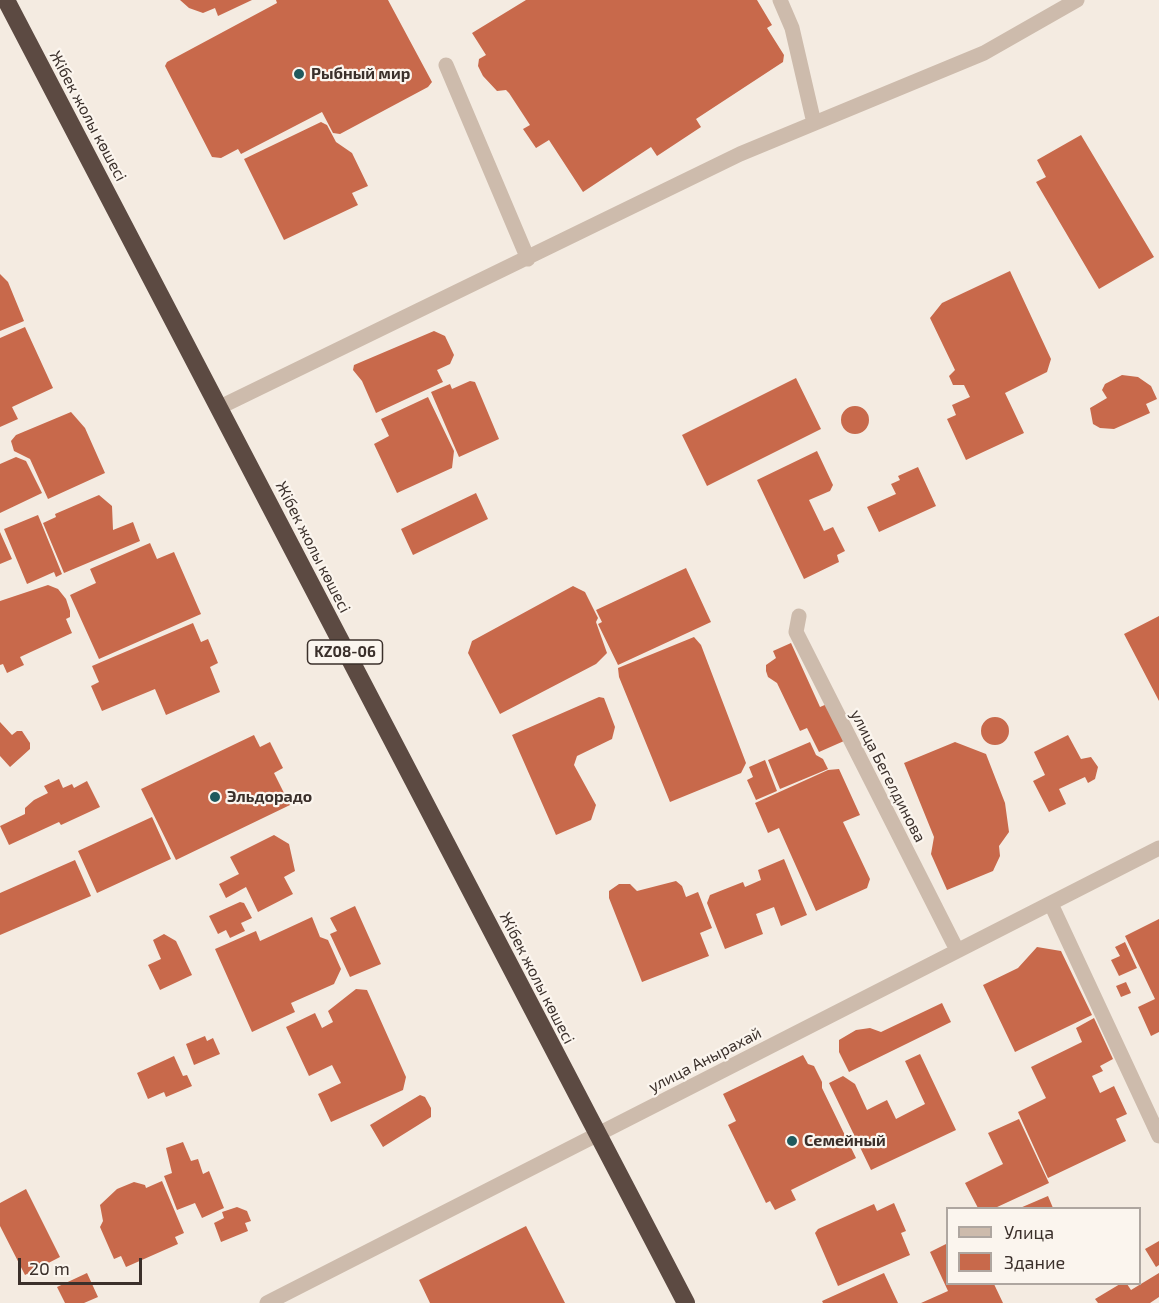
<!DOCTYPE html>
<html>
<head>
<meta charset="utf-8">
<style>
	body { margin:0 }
	#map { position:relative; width:1159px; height:1303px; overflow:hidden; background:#f4ebe1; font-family:"Exo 2",sans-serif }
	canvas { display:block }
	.legend { position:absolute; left:946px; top:1207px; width:195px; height:78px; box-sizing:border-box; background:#fbf5ee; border:2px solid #aea6a0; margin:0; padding:8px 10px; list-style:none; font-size:18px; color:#3b302b }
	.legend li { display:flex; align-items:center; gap:12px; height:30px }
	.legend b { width:30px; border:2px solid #aea6a0 }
	.scale { position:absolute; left:18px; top:1258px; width:124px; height:27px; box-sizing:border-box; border:3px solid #3b302b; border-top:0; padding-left:8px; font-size:18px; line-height:21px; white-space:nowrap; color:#3b302b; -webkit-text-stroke:4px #fbf5ee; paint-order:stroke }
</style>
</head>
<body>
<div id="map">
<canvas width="1159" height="1303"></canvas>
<ul class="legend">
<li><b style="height:8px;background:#cdbbac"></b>Улица</li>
<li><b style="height:16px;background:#c8694b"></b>Здание</li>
</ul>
<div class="scale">20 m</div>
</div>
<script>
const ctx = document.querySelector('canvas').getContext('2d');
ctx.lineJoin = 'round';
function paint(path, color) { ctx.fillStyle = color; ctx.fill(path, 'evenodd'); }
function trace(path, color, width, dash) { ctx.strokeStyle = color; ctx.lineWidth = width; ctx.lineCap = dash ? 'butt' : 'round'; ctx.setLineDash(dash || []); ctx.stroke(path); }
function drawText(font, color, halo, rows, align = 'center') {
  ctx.font = font + ' "Exo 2",sans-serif'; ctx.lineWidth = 4.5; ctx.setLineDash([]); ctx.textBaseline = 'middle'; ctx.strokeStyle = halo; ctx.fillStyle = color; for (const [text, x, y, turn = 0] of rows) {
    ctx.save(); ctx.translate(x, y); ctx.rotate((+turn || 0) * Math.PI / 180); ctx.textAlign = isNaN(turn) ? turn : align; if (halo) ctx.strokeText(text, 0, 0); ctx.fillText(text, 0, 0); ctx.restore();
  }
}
paint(new Path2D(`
	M180,0H252L218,16L215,8L203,13L189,8Z
	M276,0H388L432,82L428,87L340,134L333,133L322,112L241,154L238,149L221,158L212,157L165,66L167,62L277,3Z
	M526,0H757L772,25L767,28L784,55L783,62L696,119L701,127L657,156L651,147L583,192L549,140L536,148L523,129L530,125L509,93L506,90L497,91L483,76L478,66L479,59L486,55L472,33Z
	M321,122L327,125L336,142L352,153L368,186L352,193L358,205L284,240L244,159Z
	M1081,135L1154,257L1099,289L1036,182L1046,177L1037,160Z
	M1010,271L1051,359L1047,372L1005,393L1024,433L966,460L947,419L956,415L952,405L970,397L964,385H953L949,376L955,370L930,318L942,303Z
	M0,274L8,282L24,321L0,331Z
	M25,327L53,388L12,407L18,419L0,427V338Z
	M434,331L445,336L454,355L450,364L437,370L443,382L376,413L362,381L353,370L354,365Z
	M1122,375L1138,377L1151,386L1157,399L1146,404L1150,413L1114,429L1100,428L1093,424L1090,408L1107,398L1102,390L1105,384Z
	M796,378L821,429L707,486L682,435Z
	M470,381L475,382L499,439L459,457L431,392L450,384L452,389Z
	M428,397L454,451L452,468L397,493L374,444L389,436L381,419Z
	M841 420a14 14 0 1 1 28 0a14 14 0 1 1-28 0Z
	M71,412L85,428L105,473L48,499L30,459L14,451L11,441L16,435Z
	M817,451L833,485L830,491L809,500L824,531L833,527L845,551L837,555L839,562L804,579L757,480Z
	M16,457L26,461L42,493L0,513V464Z
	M918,467L936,506L879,532L867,507L896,494L891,484L900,480L898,476Z
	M476,493L488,519L413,555L401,529Z
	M99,495L112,506L113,530L133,522L140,541L64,573L43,523L56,517L55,514Z
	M38,515L62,574L56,577L54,572L27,584L4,529Z
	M0,532L12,559L0,564Z
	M150,543L157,559L174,552L201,614L99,659L70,595L96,583L90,569Z
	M686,568L711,622L618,665L598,624L602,622L596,610Z
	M48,585L58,589L66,599L70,611V617L66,619L72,633L20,657L24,665L7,673L3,664L0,665V601Z
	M573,586L585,592L598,618L596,622L607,653L596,664L500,714L468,653L472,641Z
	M1159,616V701L1124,634Z
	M193,623L201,642L208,639L218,663L210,667L220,692L166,715L155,689L102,711L91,686L99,682L92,666Z
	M694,637L701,645L746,763L741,773L670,802L619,677L618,668Z
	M791,643L820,707L827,704L844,741L819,752L807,728L800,731L777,683L768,677L766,671V665L776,658L773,651Z
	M599,697L604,698L615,727L612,739L577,756L574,765L596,805L591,820L556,835L512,735Z
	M981 731a14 14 0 1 1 28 0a14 14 0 1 1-28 0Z
	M0,722L12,735L17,731H22L30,743V749L10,767L0,756Z
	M254,735L260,747L270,742L283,768L274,773L290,805L176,860L141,789Z
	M1068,735L1081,759L1091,757L1098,767L1095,779L1088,783L1085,777L1059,789L1066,804L1049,812L1033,781L1045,775L1034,752Z
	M810,742L816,755L823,759L828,769L780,789L768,760Z
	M955,742L986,754L1005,803L1009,832L999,846L1000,856L993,871L947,890L931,854L934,837L904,763Z
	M765,760L777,791L756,800L747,780L753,777L749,767Z
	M839,769L860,815L843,822L870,879L867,888L816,911L779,828L768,833L755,803L828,770Z
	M59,779L63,788L72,784L74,788L87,781L100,807L61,825L59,822L9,845L0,826L25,814V808L34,800L48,793L44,786Z
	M152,817L171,859L97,893L78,851Z
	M274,835L289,844L295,871L284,877L293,894L258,912L246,887L226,898L219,884L239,874L230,857Z
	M784,859L807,915L781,926L774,907L756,914L763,934L725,949L707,903L710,895L743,882L745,887L761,880L758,870Z
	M75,860L91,896L0,935V893Z
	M676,881L682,886L686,897L698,892L712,928L700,933L709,956L642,982L609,898V891L619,884H630L637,891Z
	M240,902L244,903L252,918L241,923L245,931L230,938L226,930L218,934L209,916Z
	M355,906L381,964L350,977L330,934L337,931L330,918Z
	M312,917L320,937L328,940L341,969L334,984L291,1003L295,1012L252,1032L215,949L256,931L260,941Z
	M1159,919V1032L1151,1036L1138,1007L1155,999L1125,936Z
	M164,934L176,941L192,975L160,990L148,965L161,959L153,940Z
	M1125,942L1137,968L1119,976L1111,960L1120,956L1115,947Z
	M1037,947L1061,951L1092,1015L1015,1052L983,985L1018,968Z
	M1126,982L1131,993L1121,997L1116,986Z
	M356,989L367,990L406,1077L403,1090L331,1122L318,1094L341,1083L332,1065L309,1076L286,1027L315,1013L322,1028L333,1022L328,1011Z
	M942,1003L951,1022L849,1072L839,1052V1040L856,1030L870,1028L881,1032Z
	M1094,1018L1113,1059L1100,1066L1103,1071L1092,1076L1100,1093L1114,1086L1127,1114L1116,1119L1126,1141L1048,1178L1018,1112L1046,1098L1031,1067L1082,1042L1076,1028Z
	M205,1036L207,1041L213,1038L220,1054L194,1065L186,1044Z
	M920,1054L956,1130L871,1170L829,1083L843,1076L855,1084L867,1110L887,1100L896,1119L925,1104L905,1061Z
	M803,1055L808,1064L814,1066L822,1082V1088L856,1158L791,1190L796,1200L775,1210L770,1201L766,1203L728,1125L736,1121L723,1094Z
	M174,1056L183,1076L187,1075L192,1086L166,1097L164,1092L148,1099L137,1073Z
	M420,1095L425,1097L431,1108V1117L383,1147L370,1125Z
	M1019,1119L1049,1183L995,1208H978L965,1183L1003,1164L988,1133Z
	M183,1142L191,1161L198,1159L203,1174L209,1171L224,1208L202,1218L195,1203L177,1210L164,1176L172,1173L166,1148Z
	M162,1181L184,1233L175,1237L178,1244L126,1267L121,1256L114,1259L100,1227L103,1221L100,1205L117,1189L134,1182L145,1185L146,1188Z
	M26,1189L60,1257L25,1275L0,1226V1203Z
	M1048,1196L1053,1208H1020Z
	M894,1203L906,1231L901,1233L910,1255L838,1286L815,1233L818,1229L874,1204L877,1211Z
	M237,1207L247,1211L251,1221L245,1223L248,1231L221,1242L214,1223L224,1218L222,1212Z
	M526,1226L565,1303H430L419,1280Z
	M1159,1241V1265L1156,1267L1145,1249Z
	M948,1243V1284H994L1003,1303H921L948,1291L930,1252Z
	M87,1273L98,1297L84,1303H65L57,1287Z
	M884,1273L898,1303H823L822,1301Z
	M1159,1273V1297L1150,1303H1098L1095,1299L1120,1284H1127L1131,1290Z`), '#c8694b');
trace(new Path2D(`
	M780,0L792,28L814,123
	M446,65L528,259
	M218,408L740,154L984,53L1077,0`), '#cdbbac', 15);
trace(new Path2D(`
	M799,616L796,632L957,950
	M1051,904L1159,1136
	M267,1303L1159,848`), '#cdbbac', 15);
trace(new Path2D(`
	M6,0L686,1303`), '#5c4a42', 18);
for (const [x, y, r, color] of [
	[299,74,6,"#1f5a5e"],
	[215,797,6,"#1f5a5e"],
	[792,1141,6,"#1f5a5e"]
]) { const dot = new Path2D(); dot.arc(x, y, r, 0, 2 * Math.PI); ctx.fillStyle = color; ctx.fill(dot); trace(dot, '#fbf5ee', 2); }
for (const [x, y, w] of [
	[345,652,75]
]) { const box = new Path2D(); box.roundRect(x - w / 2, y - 12, w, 24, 4.5); ctx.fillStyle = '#fbf5ee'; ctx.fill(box); trace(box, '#3b302b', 1.5); }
drawText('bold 15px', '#3b302b', null, [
	["KZ08-06",345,652]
]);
drawText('bold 16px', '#3b302b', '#fbf5ee', [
	["Рыбный мир",311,74],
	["Эльдорадо",227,797],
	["Семейный",804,1141]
], 'left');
drawText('16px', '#3b302b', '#fbf5ee', [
	["Жібек жолы көшесі",88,116,62],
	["Жібек жолы көшесі",313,547,63],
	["улица Бегелдинова",888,776,63],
	["Жібек жолы көшесі",537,978,63],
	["улица Анырахай",705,1060,-27]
]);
</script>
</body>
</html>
